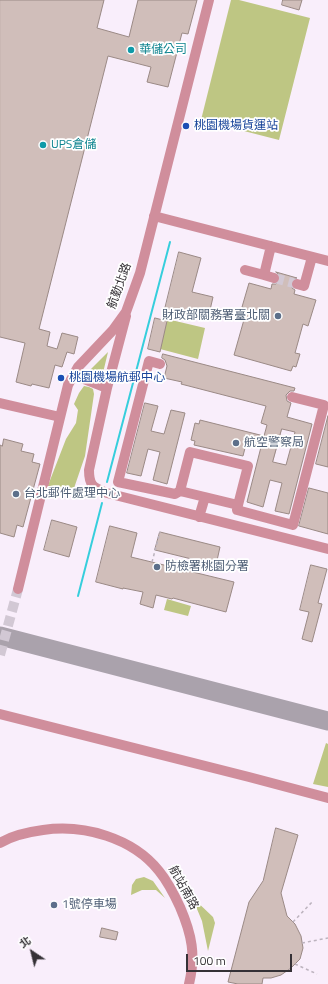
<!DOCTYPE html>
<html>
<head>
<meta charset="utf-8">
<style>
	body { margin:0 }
	#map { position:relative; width:328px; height:984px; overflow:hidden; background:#f9eefb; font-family:"Titillium Web","Noto Sans TC",sans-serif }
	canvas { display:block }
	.north { position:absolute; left:12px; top:932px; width:40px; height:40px; -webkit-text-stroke:3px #fff; paint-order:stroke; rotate:325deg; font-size:11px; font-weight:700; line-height:16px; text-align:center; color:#353136 }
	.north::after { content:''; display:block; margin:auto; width:14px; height:18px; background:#353136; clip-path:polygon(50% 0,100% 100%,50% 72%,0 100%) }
	.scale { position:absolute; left:186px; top:954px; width:106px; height:18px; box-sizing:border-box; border:2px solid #353136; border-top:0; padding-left:5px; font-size:12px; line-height:14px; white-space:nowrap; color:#353136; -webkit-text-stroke:3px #fff; paint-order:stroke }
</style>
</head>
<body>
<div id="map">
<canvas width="328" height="984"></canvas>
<div class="north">北</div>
<div class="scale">100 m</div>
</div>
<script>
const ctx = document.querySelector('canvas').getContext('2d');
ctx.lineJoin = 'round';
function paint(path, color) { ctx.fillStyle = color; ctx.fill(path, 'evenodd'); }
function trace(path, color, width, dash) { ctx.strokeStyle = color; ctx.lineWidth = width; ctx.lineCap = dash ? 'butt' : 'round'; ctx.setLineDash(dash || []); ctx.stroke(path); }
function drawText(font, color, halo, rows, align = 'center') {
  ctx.font = font + ' "Titillium Web","Noto Sans TC",sans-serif'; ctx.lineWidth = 3.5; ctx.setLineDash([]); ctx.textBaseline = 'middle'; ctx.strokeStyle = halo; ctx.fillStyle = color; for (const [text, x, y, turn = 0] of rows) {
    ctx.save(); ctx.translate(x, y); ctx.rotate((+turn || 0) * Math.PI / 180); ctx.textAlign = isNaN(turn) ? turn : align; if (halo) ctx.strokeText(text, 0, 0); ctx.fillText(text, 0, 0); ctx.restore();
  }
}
paint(new Path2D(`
	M231,0H239L310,18L279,140L201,120Z
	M167,319L205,328L198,359L160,349Z
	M108,352L102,377L89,371Z
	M84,386L89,387L93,389L94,394L85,456L72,494L47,488L66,439L76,423L78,410L74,404L79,393Z
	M167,599L191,606L188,616L164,610Z
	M326,743L328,744V787L313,784Z
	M144,877L153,881L165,898L156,890H142L131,895L132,885L136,879Z
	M192,897L213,917L215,923L208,951L202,921Z`), '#bec683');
trace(new Path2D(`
	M107,482L170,242
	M78,596L102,503`), '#36cedc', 2);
trace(new Path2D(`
	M0,636L328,721`), '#aaa2ac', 19);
const building = new Path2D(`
	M0,0H104L97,28L129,37L138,0H197L188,34L182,33L168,87L147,82L151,67L108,56L39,329L50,332L47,346L57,349L62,333L78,337L74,354L67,352L62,367L55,365L49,388L32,384L31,386L16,382L25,343L0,337Z
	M283,0H302L299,10L282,5Z
	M179,252L201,258L192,292L213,297L208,319L165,309Z
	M276,272L297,278L293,279L291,283L292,288L295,290L294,294L316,300L308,326L303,324L295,353L300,354L296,367L293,366L291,371L234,355L247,309L242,307L249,283L271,289L272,284H276L280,280V276Z
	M155,318L167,321L160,352L148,349Z
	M163,354L295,388L294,391H290L286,395L287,401L291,403L287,417L312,424L289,514L275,511L282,483L270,480L263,507L247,502L261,447L246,444L243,456L194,445L195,441L191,440L195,423L199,424L200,420L264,436L267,425L261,423L266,406L181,384L182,382L164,378L167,366L165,360L162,358ZM282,429L295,432L286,465L273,462Z
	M145,403L158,406L151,431L164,434L171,410L185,413L167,484L153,480L160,452L148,449L141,476L127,473Z
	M328,416V467L316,464Z
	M4,439L23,444L21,451L34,454L32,462L40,464L23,527L17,525L14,537L0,533V445L2,446Z
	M309,488L328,493V534L299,526Z
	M52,520L77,527L69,557L44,550Z
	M110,526L137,533L131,557L234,582L226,612L173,598L172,599L156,595L153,608L140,604L143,592L123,588V589L96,582Z
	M160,532L220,547L216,565L155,550Z
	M311,565L327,569L318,603L322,604L312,642L302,639L309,612L300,610Z
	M276,828L298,835L281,893L287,916L295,924L301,936L303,948L300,959L291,968L281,975L271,978H263L262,984H238L228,982L249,902L263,881Z
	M102,928L118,932L116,940L100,937Z`);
paint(building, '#d0beba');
trace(building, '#9a8985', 1);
trace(new Path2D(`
	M274,278L297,284
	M0,655L18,589`), '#d2c8d4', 10, [10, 5]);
trace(new Path2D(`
	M152,562L160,532
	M293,922L313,901
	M302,943L328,938
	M295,964L317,974`), '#bcb3be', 1.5, [3, 3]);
trace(new Path2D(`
	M154,216L328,261
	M271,246L264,275L274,278
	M245,270L264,275
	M297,284L304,286L312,257
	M126,316L107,388L89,470C89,486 93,487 107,493L328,549
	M160,364L149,361L118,482L175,494L180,491
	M74,375L107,388
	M0,403L60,417
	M190,452L248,466L238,505L180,491Z
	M238,505L237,510L293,525L324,405L292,397
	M199,517L205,497
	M18,589L68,385L78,367L113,330L126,312L140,273L209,0
	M0,714L249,777L328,798
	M0,843C13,835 28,832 43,830C84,824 133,838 159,871C168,882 174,894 180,907C192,935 196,955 189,984`), '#d08e9c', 10);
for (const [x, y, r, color] of [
	[131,50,4,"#0f9aa8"],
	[186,126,4,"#1a4fb4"],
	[43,145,4,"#0f9aa8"],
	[278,316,4,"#5c6f8a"],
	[61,378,4,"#1a4fb4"],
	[236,443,4,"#5c6f8a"],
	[16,494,4,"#5c6f8a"],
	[157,567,4,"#5c6f8a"],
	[54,905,4,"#5c6f8a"]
]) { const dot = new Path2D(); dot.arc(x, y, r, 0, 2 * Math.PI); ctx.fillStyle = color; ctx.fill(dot); trace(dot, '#fff', 1.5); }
drawText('12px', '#0d838f', '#fff', [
	["華儲公司",139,50],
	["UPS倉儲",51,145]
], 'left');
drawText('12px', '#164399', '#fff', [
	["桃園機場貨運站",194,126],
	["桃園機場航郵中心",69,378]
], 'left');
drawText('12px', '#353136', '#fff', [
	["航勤北路",120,286,-70],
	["航站南路",183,888,61]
]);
drawText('12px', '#4e5e75', '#fff', [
	["財政部關務署臺北關",270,316,"right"],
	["航空警察局",244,443],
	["台北郵件處理中心",24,494],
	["防檢署桃園分署",165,567],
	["1號停車場",62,905]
], 'left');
</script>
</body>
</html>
